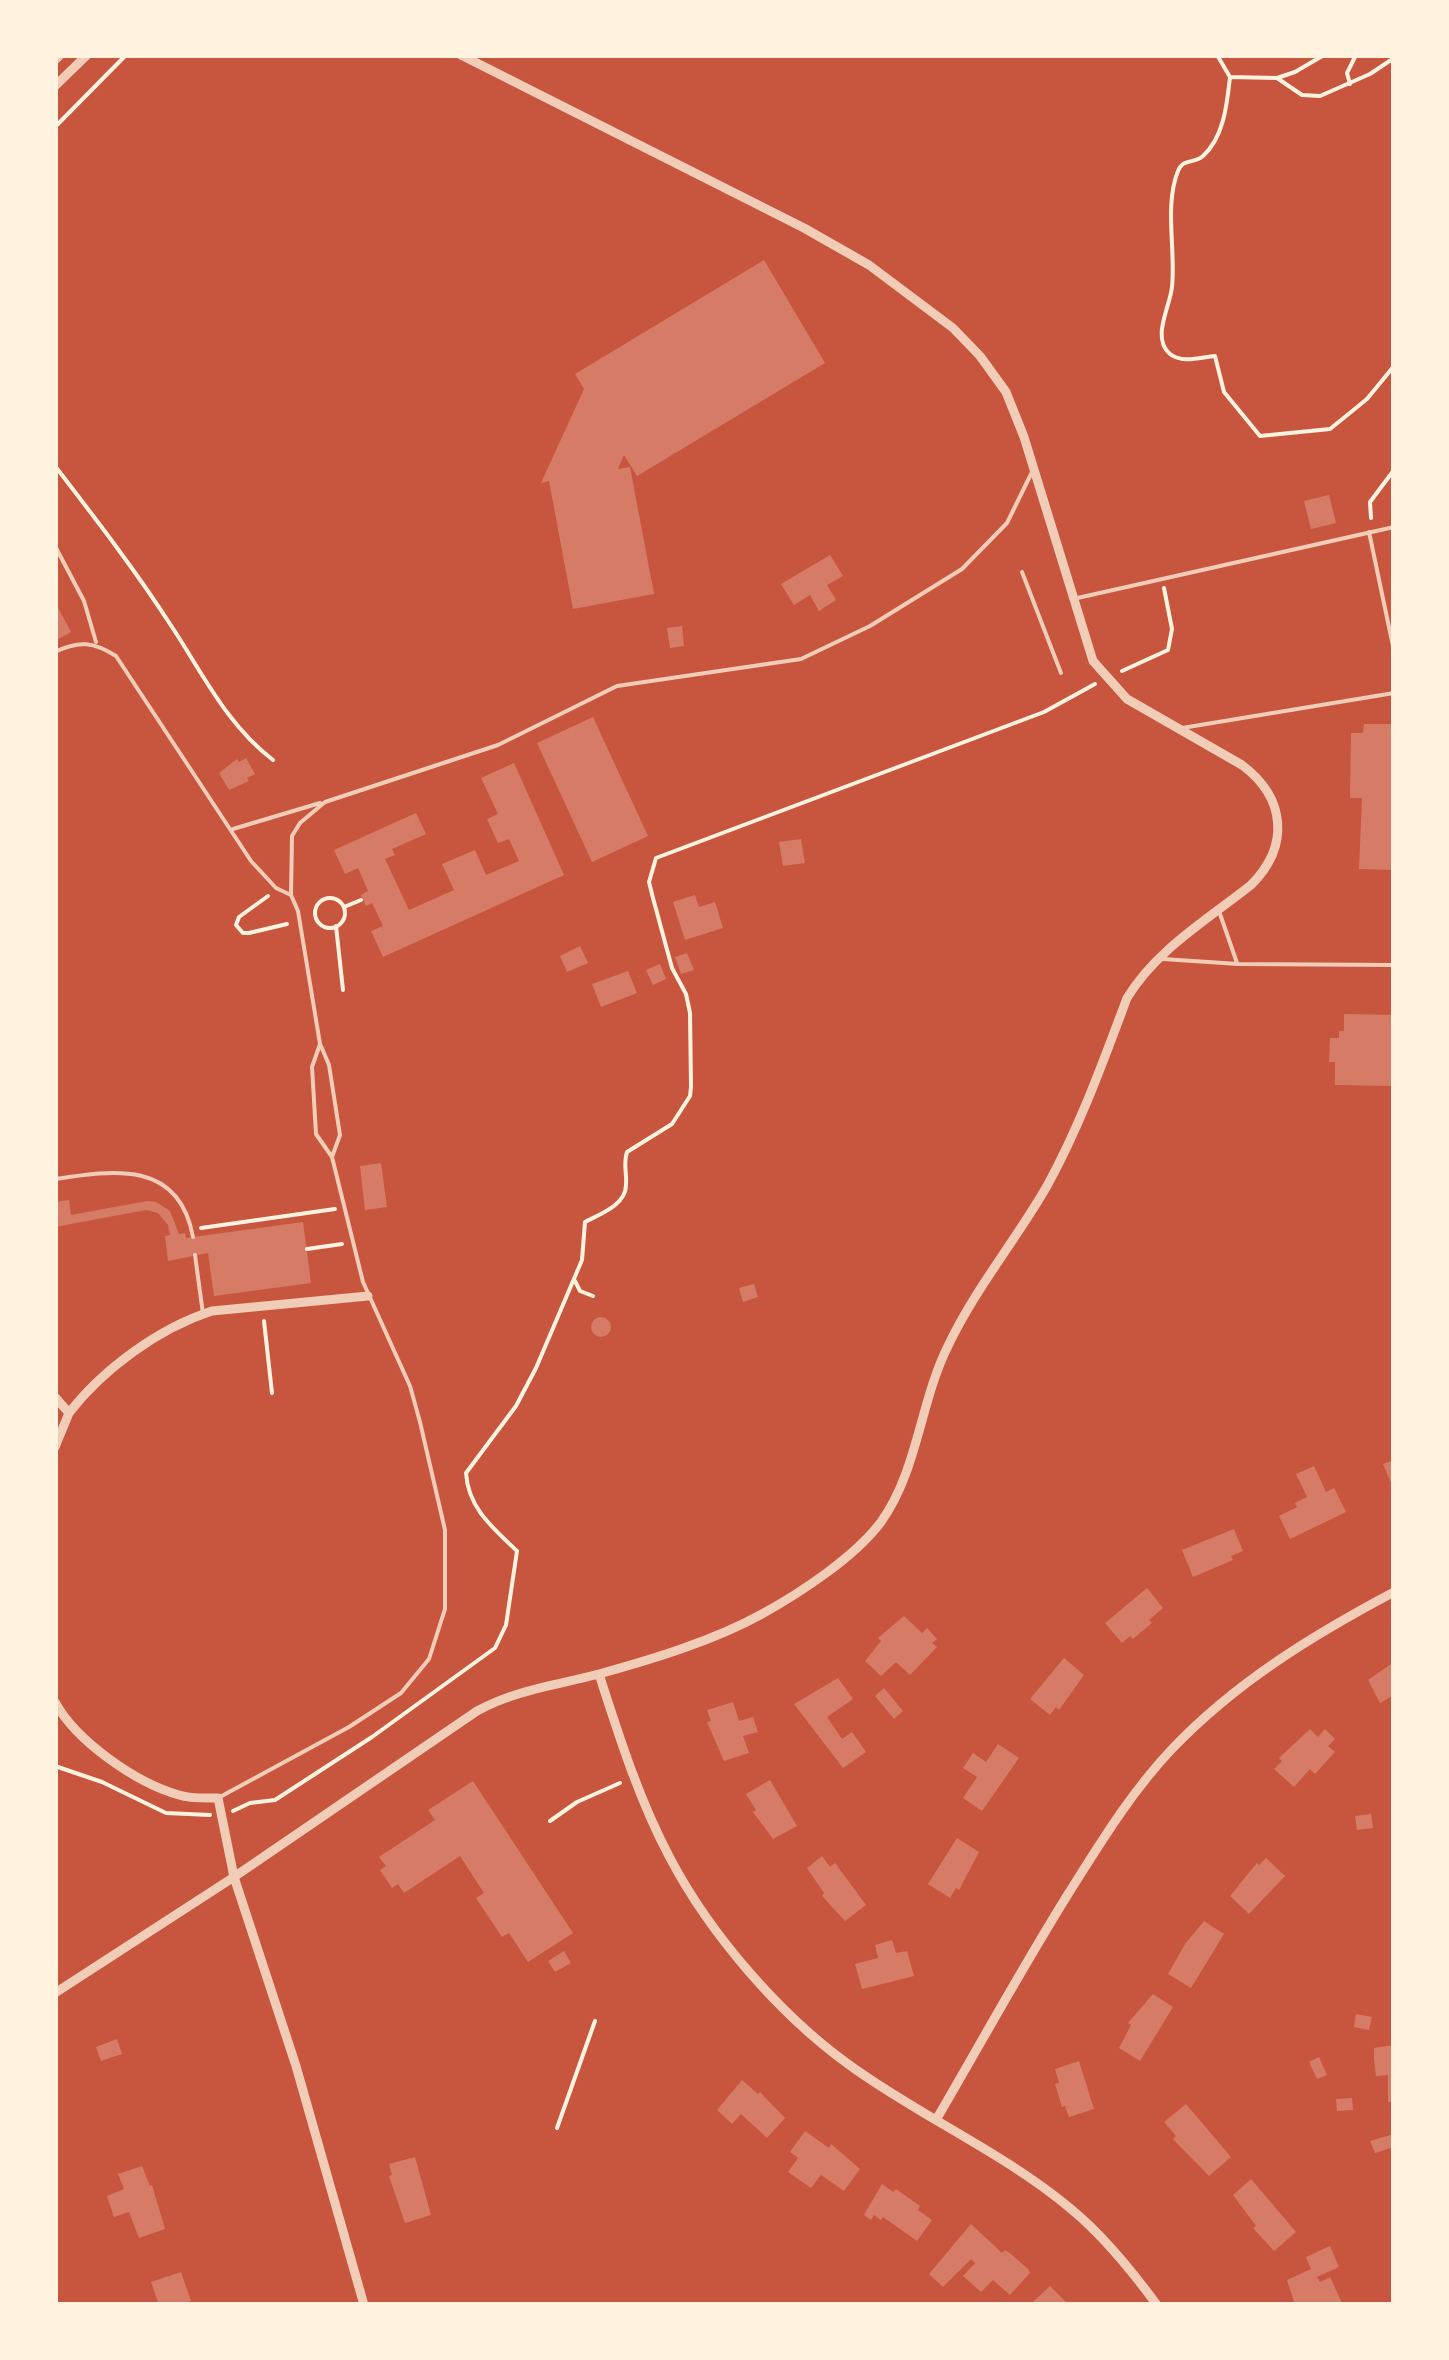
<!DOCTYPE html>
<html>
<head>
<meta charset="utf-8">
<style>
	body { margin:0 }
	#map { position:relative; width:1449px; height:2360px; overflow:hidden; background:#c8553d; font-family:Poppins,sans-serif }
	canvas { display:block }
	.frame { position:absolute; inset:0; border:58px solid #fff3e0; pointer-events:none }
</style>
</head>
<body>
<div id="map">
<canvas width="1449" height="2360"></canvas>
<div class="frame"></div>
</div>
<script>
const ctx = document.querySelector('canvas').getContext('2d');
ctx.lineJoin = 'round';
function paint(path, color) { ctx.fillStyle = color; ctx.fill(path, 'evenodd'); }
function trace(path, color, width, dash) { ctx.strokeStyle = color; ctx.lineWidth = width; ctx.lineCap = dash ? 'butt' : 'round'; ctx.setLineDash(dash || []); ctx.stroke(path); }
paint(new Path2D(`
	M764,260L825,363L637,476L624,455L618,469L630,467L654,594L573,609L549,481L541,483L584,389L575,374Z
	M1329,495L1336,523L1311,529L1304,501Z
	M830,555L843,576L827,585L836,600L819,611L810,595L794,605L781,584Z
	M55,602L71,632L55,641Z
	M682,626L684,646L670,648L667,628Z
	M593,717L648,836L592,862L537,743Z
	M1364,724H1394V870L1359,869L1362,798H1350L1351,733H1363Z
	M246,758L255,774L247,778L249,781L229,790L219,773L237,759L239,762Z
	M514,763L564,875L383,957L371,931L383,926L372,903L366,906L361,895L368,891L358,868L345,874L334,850L416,813L426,834L392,849L395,855L385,859L409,910L454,890L442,864L475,850L486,875L519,861L509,839L498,843L487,819L498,814L481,778Z
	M801,839L805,863L783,866L779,842Z
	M695,895L699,907L715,902L723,928L685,940L673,902Z
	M580,946L588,963L567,972L560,956Z
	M687,953L694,970L681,974L675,957Z
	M660,964L666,979L653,985L646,970Z
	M628,971L637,993L601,1007L592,984Z
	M1344,1014L1394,1015V1086L1335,1085V1062H1329L1330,1038H1339V1031H1344Z
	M381,1163L387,1207L365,1210L360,1166Z
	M69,1200L71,1215L147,1201L156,1202L170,1211L179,1234L185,1233L186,1238L303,1222L311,1283L214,1296L208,1253L168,1261L165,1236L170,1235L168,1225L158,1213L146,1210L55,1227V1202Z
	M754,1284L758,1297L743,1302L739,1288Z
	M591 1327a10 10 0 1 1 20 0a10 10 0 1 1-20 0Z
	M1394,1460V1490L1383,1464Z
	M1314,1466L1326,1492L1334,1488L1346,1512L1290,1539L1279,1516L1297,1507L1295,1503L1307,1497L1296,1474Z
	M1234,1529L1243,1551L1231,1556L1233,1560L1193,1577L1182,1550Z
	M1147,1588L1163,1608L1149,1620L1152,1623L1133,1639L1130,1636L1122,1643L1105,1623Z
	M904,1616L922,1633L927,1628L937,1639L932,1643L937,1647L910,1675L896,1662L881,1676L865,1661L881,1641L878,1638Z
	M1064,1658L1084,1675L1059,1710L1056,1707L1050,1715L1030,1699Z
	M1394,1662V1695L1380,1703L1368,1680Z
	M838,1678L853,1699L827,1717L842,1739L852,1732L866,1752L843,1768L794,1704Z
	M884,1688L903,1711L894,1719L875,1696Z
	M733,1702L739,1721L753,1717L758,1732L743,1736L749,1753L724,1761L707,1722L711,1721L707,1710Z
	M1310,1729L1318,1737L1325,1729L1335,1739L1328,1746L1335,1752L1315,1774L1310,1769L1294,1787L1274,1769L1282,1761L1279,1758Z
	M998,1744L1019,1758L982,1811L963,1798L977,1777L963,1768L973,1753L986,1762Z
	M770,1780L797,1826L773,1839L753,1812L756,1810L746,1794Z
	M473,1781L573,1933L528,1962L509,1933L502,1937L476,1898L484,1893L460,1856L404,1893L398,1884L392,1888L380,1870L386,1866L379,1857L435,1820L428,1810Z
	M1371,1814L1373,1828L1357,1830L1355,1816Z
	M957,1838L979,1852L959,1890L956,1888L950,1898L928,1884Z
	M822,1856L830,1867L835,1863L866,1905L845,1921L822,1896L824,1893L807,1868Z
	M1266,1858L1285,1876L1249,1914L1230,1896L1257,1863L1259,1865Z
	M1204,1921L1224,1934L1191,1988L1168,1974L1185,1944Z
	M892,1940L896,1953L907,1951L914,1976L862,1989L855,1964L878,1958L875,1945Z
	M564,1951L571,1963L555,1972L548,1961Z
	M1153,1994L1173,2007L1140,2061L1119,2048L1131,2025L1128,2023Z
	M1356,2014L1372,2017L1369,2030L1354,2027Z
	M117,2039L122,2054L101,2061L96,2047Z
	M1387,2046H1394V2102H1388V2075L1376,2076L1374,2059V2048Z
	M1319,2057L1327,2075L1317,2079L1309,2062Z
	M1079,2061L1094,2109L1069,2117L1065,2106L1062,2107L1055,2084L1059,2083L1055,2069Z
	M742,2080L758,2094L760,2092L785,2118L767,2138L741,2114L732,2124L717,2110Z
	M1352,2098L1353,2110L1337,2111L1336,2099Z
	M1186,2104L1231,2157L1209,2176L1173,2139L1176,2136L1164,2122Z
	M805,2131L829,2148L831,2144L860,2169L844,2191L821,2175L811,2188L788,2172L798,2158L790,2152Z
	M1394,2134V2147L1375,2153L1370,2141Z
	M415,2157L431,2215L405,2223L389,2176L392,2175L389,2164Z
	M142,2166L150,2186L152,2185L165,2229L139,2238L129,2212L114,2217L107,2196L124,2189L118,2174Z
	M1251,2179L1296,2232L1274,2251L1253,2228L1256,2226L1233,2195Z
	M882,2184L893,2192L896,2189L920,2206L918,2210L932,2220L917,2241L883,2217L881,2220L874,2215L871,2220L864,2215Z
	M971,2224L1002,2253L1005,2250L1011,2254L1028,2269L1030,2273L1010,2295L993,2280L981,2292L963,2276L975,2263L971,2259L943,2287L929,2274Z
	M1330,2246L1339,2267L1317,2277L1320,2282L1330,2277L1343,2305H1295L1287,2280L1311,2269L1306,2257Z
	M181,2272L191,2301L186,2302L188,2305H159L151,2282Z
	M1050,2286L1065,2301L1072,2305H1034L1032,2303Z`), '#d67c66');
trace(new Path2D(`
	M1217,55L1230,77C1227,104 1224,137 1203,156C1194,164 1183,158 1178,171C1164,206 1176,251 1172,287C1170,307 1151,338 1170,354C1183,364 1201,357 1215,356L1224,392L1260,436L1330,429L1367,399L1394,366
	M1230,77L1277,78L1302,95L1320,96L1370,74L1394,58
	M1277,78L1295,72L1324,55
	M1350,84L1347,73L1356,55
	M55,127L126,55
	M55,466C95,518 136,571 172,627C203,674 227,725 273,760
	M1371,518L1370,502L1394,470
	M1122,671L1168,650L1172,629L1164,588
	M268,896L239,917L236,925L243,933H249L287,924
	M315 913a15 15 0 1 1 30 0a15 15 0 1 1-30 0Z
	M344,907L361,900
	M336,926L343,990
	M201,1228L335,1209
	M307,1249L342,1244
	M575,1281L580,1291L593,1296
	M264,1321L272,1393
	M55,1766L102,1782L166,1813L210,1815
	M233,1811L250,1803L275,1800L372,1737L495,1648L506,1625L517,1551C493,1528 468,1508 466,1473L516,1406L536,1368L582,1260L585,1222C600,1214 626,1205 626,1185C627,1173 623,1164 627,1152L672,1124L690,1096L691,1087L690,1013L686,994L672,968L653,898L649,882L656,858L1044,712L1095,684
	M550,1821L577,1802L620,1783
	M557,2128L595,2021`), '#fff3e0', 4);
trace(new Path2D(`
	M1369,532L1394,651
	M55,546L84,601L96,642
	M1022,572L1061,673
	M1073,599L1394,527
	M55,652C79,640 94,642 116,656L251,861L276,888L291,895
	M1182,728L1394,693
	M233,829L320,803
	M1219,911L1237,963
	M1163,959L1238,964L1394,965
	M321,1046L329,1065L340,1135L332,1157
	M55,1179C114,1170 179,1160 193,1237
	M195,1255L203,1314
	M218,1798L349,1727L401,1693L429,1659L445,1609V1530L420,1422L410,1386L363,1282L332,1157L316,1134L312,1067L320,1044L298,911L291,895L292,836L300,823L325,802L498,745L617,686L801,659L870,626L962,569L1007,523L1032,472`), '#f1ccb7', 4);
trace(new Path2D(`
	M55,60L60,55
	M55,86L87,55
	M55,1397L69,1413L55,1447
	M69,1413C103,1369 159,1328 212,1311L368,1296
	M599,1674C619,1736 639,1800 670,1858C710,1934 779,2014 848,2064C919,2116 1003,2152 1071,2209C1104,2236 1132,2271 1157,2305
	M55,1702C76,1741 136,1783 179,1795C191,1799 205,1798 218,1798L234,1877L296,2066L364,2305
	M55,1993L234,1877L477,1711C515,1690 557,1685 599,1674C653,1659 713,1641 762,1614C800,1593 855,1557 881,1522C918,1470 920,1402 948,1346C975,1289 1016,1240 1047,1186C1080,1126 1103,1062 1127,998C1156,950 1208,919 1251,885C1290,846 1286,798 1242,765L1127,699L1093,661L1024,437L1006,392L980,356L953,328L869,265L804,228L461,55
	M936,2120C981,2043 1023,1966 1070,1891C1101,1842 1132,1791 1172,1749C1236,1682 1313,1635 1394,1592`), '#f1ccb7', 9);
</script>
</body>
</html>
